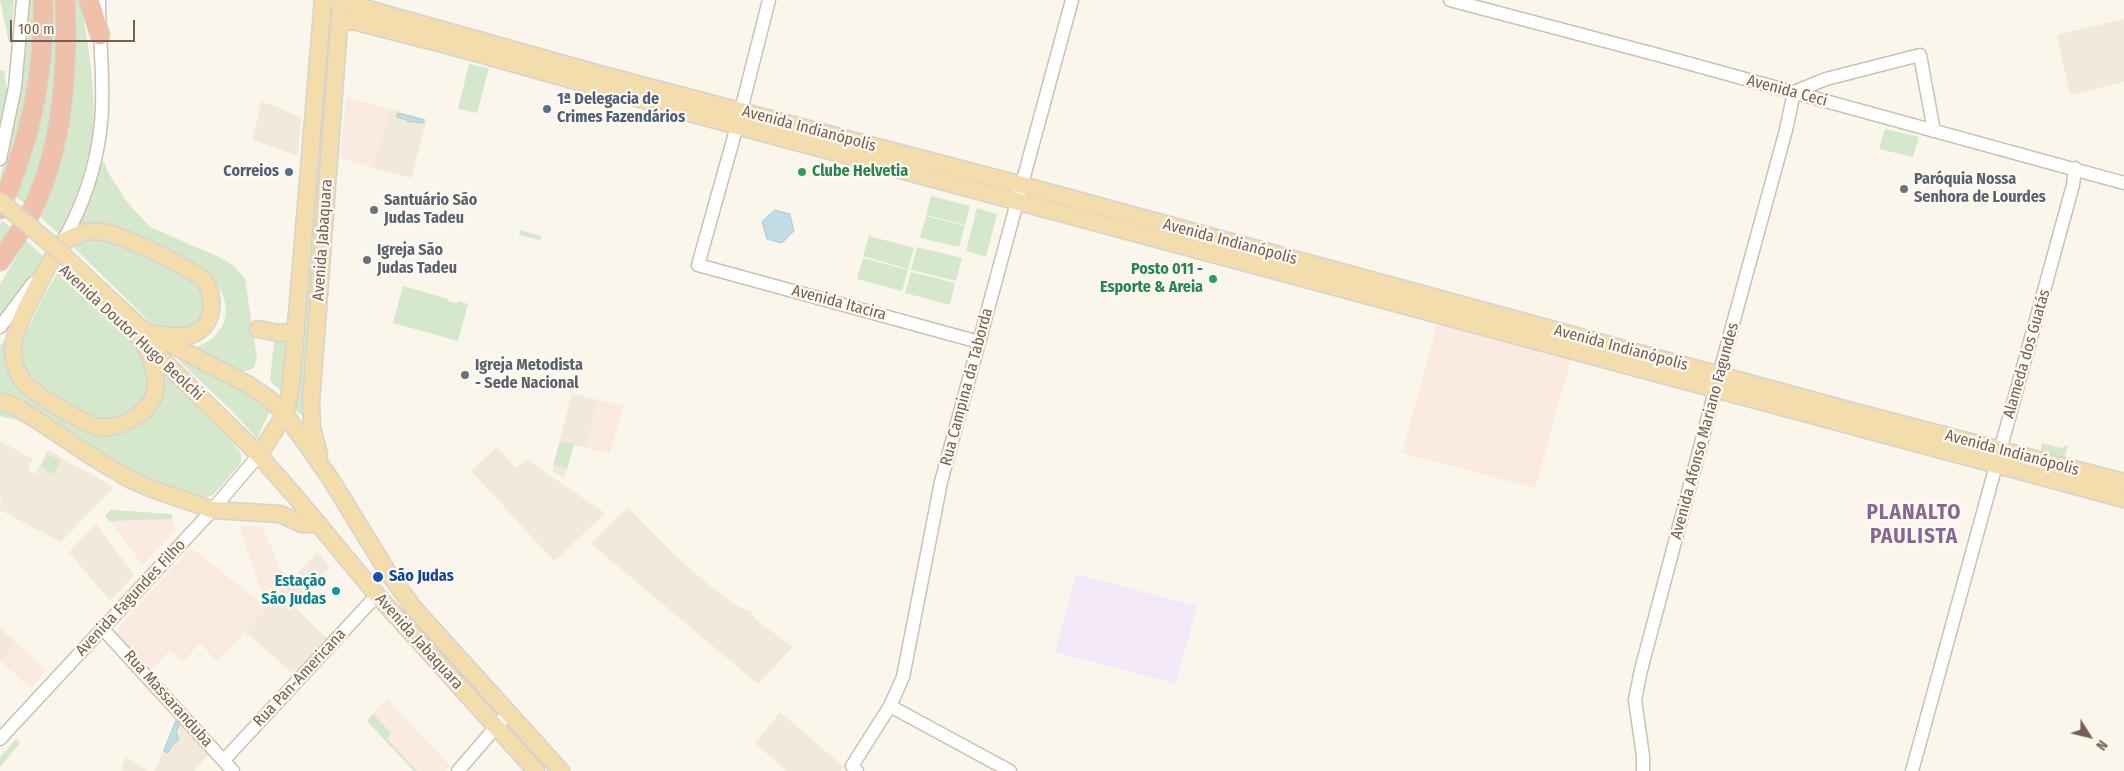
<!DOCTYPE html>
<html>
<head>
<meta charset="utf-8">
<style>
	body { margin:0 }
	#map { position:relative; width:2124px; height:771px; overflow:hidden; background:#fbf6ec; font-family:"Fira Sans Condensed",sans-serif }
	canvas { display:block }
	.north { position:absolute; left:2064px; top:711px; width:50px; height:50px; -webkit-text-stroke:4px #fefaf3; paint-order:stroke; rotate:126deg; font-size:14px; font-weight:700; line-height:20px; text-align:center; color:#756051 }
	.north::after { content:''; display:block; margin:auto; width:18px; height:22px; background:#756051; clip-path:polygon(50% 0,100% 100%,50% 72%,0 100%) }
	.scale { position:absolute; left:10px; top:20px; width:125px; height:22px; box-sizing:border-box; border:2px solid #756051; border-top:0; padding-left:6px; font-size:15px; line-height:18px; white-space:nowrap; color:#756051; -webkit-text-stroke:4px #fefaf3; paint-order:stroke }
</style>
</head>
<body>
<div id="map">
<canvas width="2124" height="771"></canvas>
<div class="north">N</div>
<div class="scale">100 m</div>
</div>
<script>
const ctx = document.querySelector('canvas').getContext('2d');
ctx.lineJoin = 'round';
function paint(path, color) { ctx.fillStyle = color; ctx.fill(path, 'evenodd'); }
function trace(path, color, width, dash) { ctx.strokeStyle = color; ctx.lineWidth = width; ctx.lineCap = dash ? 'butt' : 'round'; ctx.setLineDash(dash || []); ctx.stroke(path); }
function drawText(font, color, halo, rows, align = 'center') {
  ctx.font = font + ' "Fira Sans Condensed",sans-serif'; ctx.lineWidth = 4.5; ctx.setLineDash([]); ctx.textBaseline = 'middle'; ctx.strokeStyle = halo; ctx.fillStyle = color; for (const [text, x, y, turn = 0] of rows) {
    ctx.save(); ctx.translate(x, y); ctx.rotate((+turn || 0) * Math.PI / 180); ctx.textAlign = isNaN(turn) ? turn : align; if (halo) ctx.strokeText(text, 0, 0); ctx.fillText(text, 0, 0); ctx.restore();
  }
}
paint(new Path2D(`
	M2124,19V82L2070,95L2057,35Z
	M261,101L301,117L298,156L253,140Z
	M390,109L427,119L411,178L373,168Z
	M572,393L598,400L586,448L574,445L564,479L552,471Z
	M0,441L33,459L28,470L35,474L48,450L112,486L113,489L61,542L0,510V501L3,498L0,497Z
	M497,447L516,468L526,459L605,513L557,559L553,560L471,471Z
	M628,507L674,555L709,585L737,606L752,612L755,619L793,647L758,684L591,544Z
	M96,524L134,575L110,601L69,552Z
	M317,552L330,567L294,607L327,638L297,672H291L245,631Z
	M0,628L17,643L1,662L0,661Z
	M780,712L844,767L841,771H786L755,743Z
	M176,719L208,755L194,771H155Z
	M126,757L147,771H124L121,769Z`), '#f2e9db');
paint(new Path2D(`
	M346,97L390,109L373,168L343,159L340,156Z
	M1439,318L1572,355L1535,488L1402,453Z
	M598,400L623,406L610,454L586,448Z
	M111,510L171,514L175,531L143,565L105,515Z
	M239,526H262L287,585L217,662L200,643L182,663L170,650L151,670L116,633L117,629L191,548L266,606Z
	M17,643L47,670L30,688L1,662Z
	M387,698L450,766L445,771H414L367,721Z`), '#faeae1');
paint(new Path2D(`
	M1076,574L1197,606L1176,684L1055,652Z`), '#f3e9f8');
paint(new Path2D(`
	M0,0H14L11,40L9,43Z
	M29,0H36V16L26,109L2,186L0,184C0,165 10,143 15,124C23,83 29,41 29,0Z
	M50,0H60L58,101L28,206L14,195Z
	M74,0H81C87,44 98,93 92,137C87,172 73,204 60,235L40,217C54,182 67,146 71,107C74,72 73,35 74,0Z
	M469,64L489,68L477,113L458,109Z
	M4,70L9,103L0,146V71Z
	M1885,129L1919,137L1913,157L1879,149Z
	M103,160L109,174L127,202L150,227L219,257L234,266L245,279L257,358L254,368L247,371H240L193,348C228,338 236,305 212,279L76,229L92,195Z
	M315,179L320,180L304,417L291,407Z
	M931,196L970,206L965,225L926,215Z
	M977,208L997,214L986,257L966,251Z
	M926,216L965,226L959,247L920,238Z
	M2,221L17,232L0,258V225Z
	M520,230L541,236L540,240L519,235Z
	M869,236L914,248L908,269L863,256Z
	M91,238L112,241L196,283L208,304L194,332L160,328L148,320L70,244Z
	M26,241L45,258L0,324V284Z
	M917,247L962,258L956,281L911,270Z
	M863,258L908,270L902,291L857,279Z
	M58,272L129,335L150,363L147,403L109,425L41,390L23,370L21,355L22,342L43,297Z
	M911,272L955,283L950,305L905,293Z
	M403,286L448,299V301L457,303L458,301L468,304L458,341L393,323Z
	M23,312L13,336L28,393C64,419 101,455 145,422C159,410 166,392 166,374L177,382L235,446L241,453V463L213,495L205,498L194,496L150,484L0,398V346Z
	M274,341L285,342L283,387L281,391L270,381Z
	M180,358L269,402L270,411L257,439L232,411L180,362Z
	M0,409L18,417L43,434L17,420L0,416Z
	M560,441L574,444L567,469L553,465Z
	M2042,443L2062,448L2068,445L2065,457L2041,450Z
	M47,454L61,461L54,474L41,467Z
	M111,510L171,514L173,519L109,521L105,515Z
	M373,714L391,733L387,739L417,771H414L367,721Z
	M16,739L20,743L0,767V757Z`), '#d5e8cb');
const water = new Path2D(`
	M398,113L424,120L423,123L407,121V120L397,117Z
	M775,210L790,214L794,231L782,243L767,239L762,222Z
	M176,721L180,723L176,732L179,740L172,745L168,753L164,751Z`);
paint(water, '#c2dce4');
trace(water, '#a9cbd4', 1);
const minor = new Path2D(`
	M769,0L737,126L698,265L979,342
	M1450,0L1658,55L2124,183
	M1794,92L1826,79L1920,55L1934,131
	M0,159L15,87L23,0
	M62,243C83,206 97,165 101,123C105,82 99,41 99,0
	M0,327L33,283
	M102,628L233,771
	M890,706L1010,771
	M0,739L207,516L259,455
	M224,760L377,595
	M458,771L508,713
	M857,771L852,766L890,706L903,677L941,482L1072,0
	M1643,771V756L1635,700L1641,670L1729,338L1786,130L1794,92
	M1912,771L2073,185L2075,168`);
const major = new Path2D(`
	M336,0L603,75L1022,185L1859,413L2124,482
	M340,23L353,21L458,48L737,126L2124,499
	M63,242C73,236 84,231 96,231C119,232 181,264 202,278C217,295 215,328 190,335C180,338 169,336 159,334
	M54,255C42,279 12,327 13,353C14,363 17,373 23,381C31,393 87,426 101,427C125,429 155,410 156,385C156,371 150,357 145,344
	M103,293L140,327L153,335L249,385L268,398L285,414L330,478L387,571L413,607L561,771
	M258,329L278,333L296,331
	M132,330L259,455L300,502L377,595L536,771
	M0,402L7,403L19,408L94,458L131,480L152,489L213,510L280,514L302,524H319
	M259,455L285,414L291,386L323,0
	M319,455L312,427L311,402L340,12`);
const highway = new Path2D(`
	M89,0L100,35
	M0,209C29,144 45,72 43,0
	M0,261C10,246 21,232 29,216C63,152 68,71 65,0`);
trace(minor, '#cdc0b3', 15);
trace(major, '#d8d2ce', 19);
trace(highway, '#d8d2ce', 21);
trace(minor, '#fff', 12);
trace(major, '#f3ddac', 16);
trace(highway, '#efc1aa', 19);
trace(new Path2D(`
	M0,197L50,238L105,291`), '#bbaac5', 2.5, [8, 5]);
const majorBridge = new Path2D(`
	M0,201L59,251L103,293`);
trace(majorBridge, '#d8d2ce', 19, []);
trace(majorBridge, '#f3ddac', 16);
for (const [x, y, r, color] of [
	[547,109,5,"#5c6f8a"],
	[289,172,5,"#5c6f8a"],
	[802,172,5,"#2e9e5b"],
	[1904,189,5,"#6b7280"],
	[374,210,5,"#6b7280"],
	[367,260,5,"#6b7280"],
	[1213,279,5,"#2e9e5b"],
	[465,375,5,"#6b7280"],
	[378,577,6,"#1a4fb4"],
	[336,591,5,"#0f9aa8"]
]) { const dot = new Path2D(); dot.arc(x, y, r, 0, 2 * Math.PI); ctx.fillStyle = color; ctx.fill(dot); trace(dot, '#fefaf3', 2); }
drawText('16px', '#756051', '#fefaf3', [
	["Avenida Ceci",1787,91,15],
	["Avenida Indianópolis",809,129,15],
	["Avenida Jabaquara",323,240,-86],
	["Avenida Indianópolis",1230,242,15],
	["Avenida Itacira",839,303,15],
	["Avenida Doutor Hugo Beolchi",131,333,43],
	["Avenida Indianópolis",1621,348,15],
	["Alameda dos Guatás",2027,354,-74],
	["Rua Campina da Taborda",967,387,-75],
	["Avenida Afonso Mariano Fagundes",1705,431,-75],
	["Avenida Indianópolis",2012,453,15],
	["Avenida Fagundes Filho",131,598,-47],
	["Avenida Jabaquara",419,642,48],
	["Rua Pan-Americana",300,678,-47],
	["Rua Massaranduba",168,699,48]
]);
drawText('bold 16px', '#4e5e75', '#fefaf3', [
	["1ª Delegacia de",557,100],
	["Crimes Fazendários",557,118],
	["Correios",279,172,"right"]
], 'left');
drawText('bold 16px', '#27864d', '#fefaf3', [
	["Clube Helvetia",812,172],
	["Posto 011 -",1203,270,"right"],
	["Esporte & Areia",1203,288,"right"]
], 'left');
drawText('bold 16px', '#5b616d', '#fefaf3', [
	["Paróquia Nossa",1914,180],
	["Senhora de Lourdes",1914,198],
	["Santuário São",384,201],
	["Judas Tadeu",384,219],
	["Igreja São",377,251],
	["Judas Tadeu",377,269],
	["Igreja Metodista",475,366],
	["- Sede Nacional",475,384]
], 'left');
drawText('bold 16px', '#164399', '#fefaf3', [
	["São Judas",389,577]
], 'left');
drawText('bold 16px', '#0d838f', '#fefaf3', [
	["Estação",326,582],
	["São Judas",326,600]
], 'right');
ctx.letterSpacing = '1px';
drawText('bold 21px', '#866990', '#fefaf3', [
	["PLANALTO",1914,513],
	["PAULISTA",1914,537]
]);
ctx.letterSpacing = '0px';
</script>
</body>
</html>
